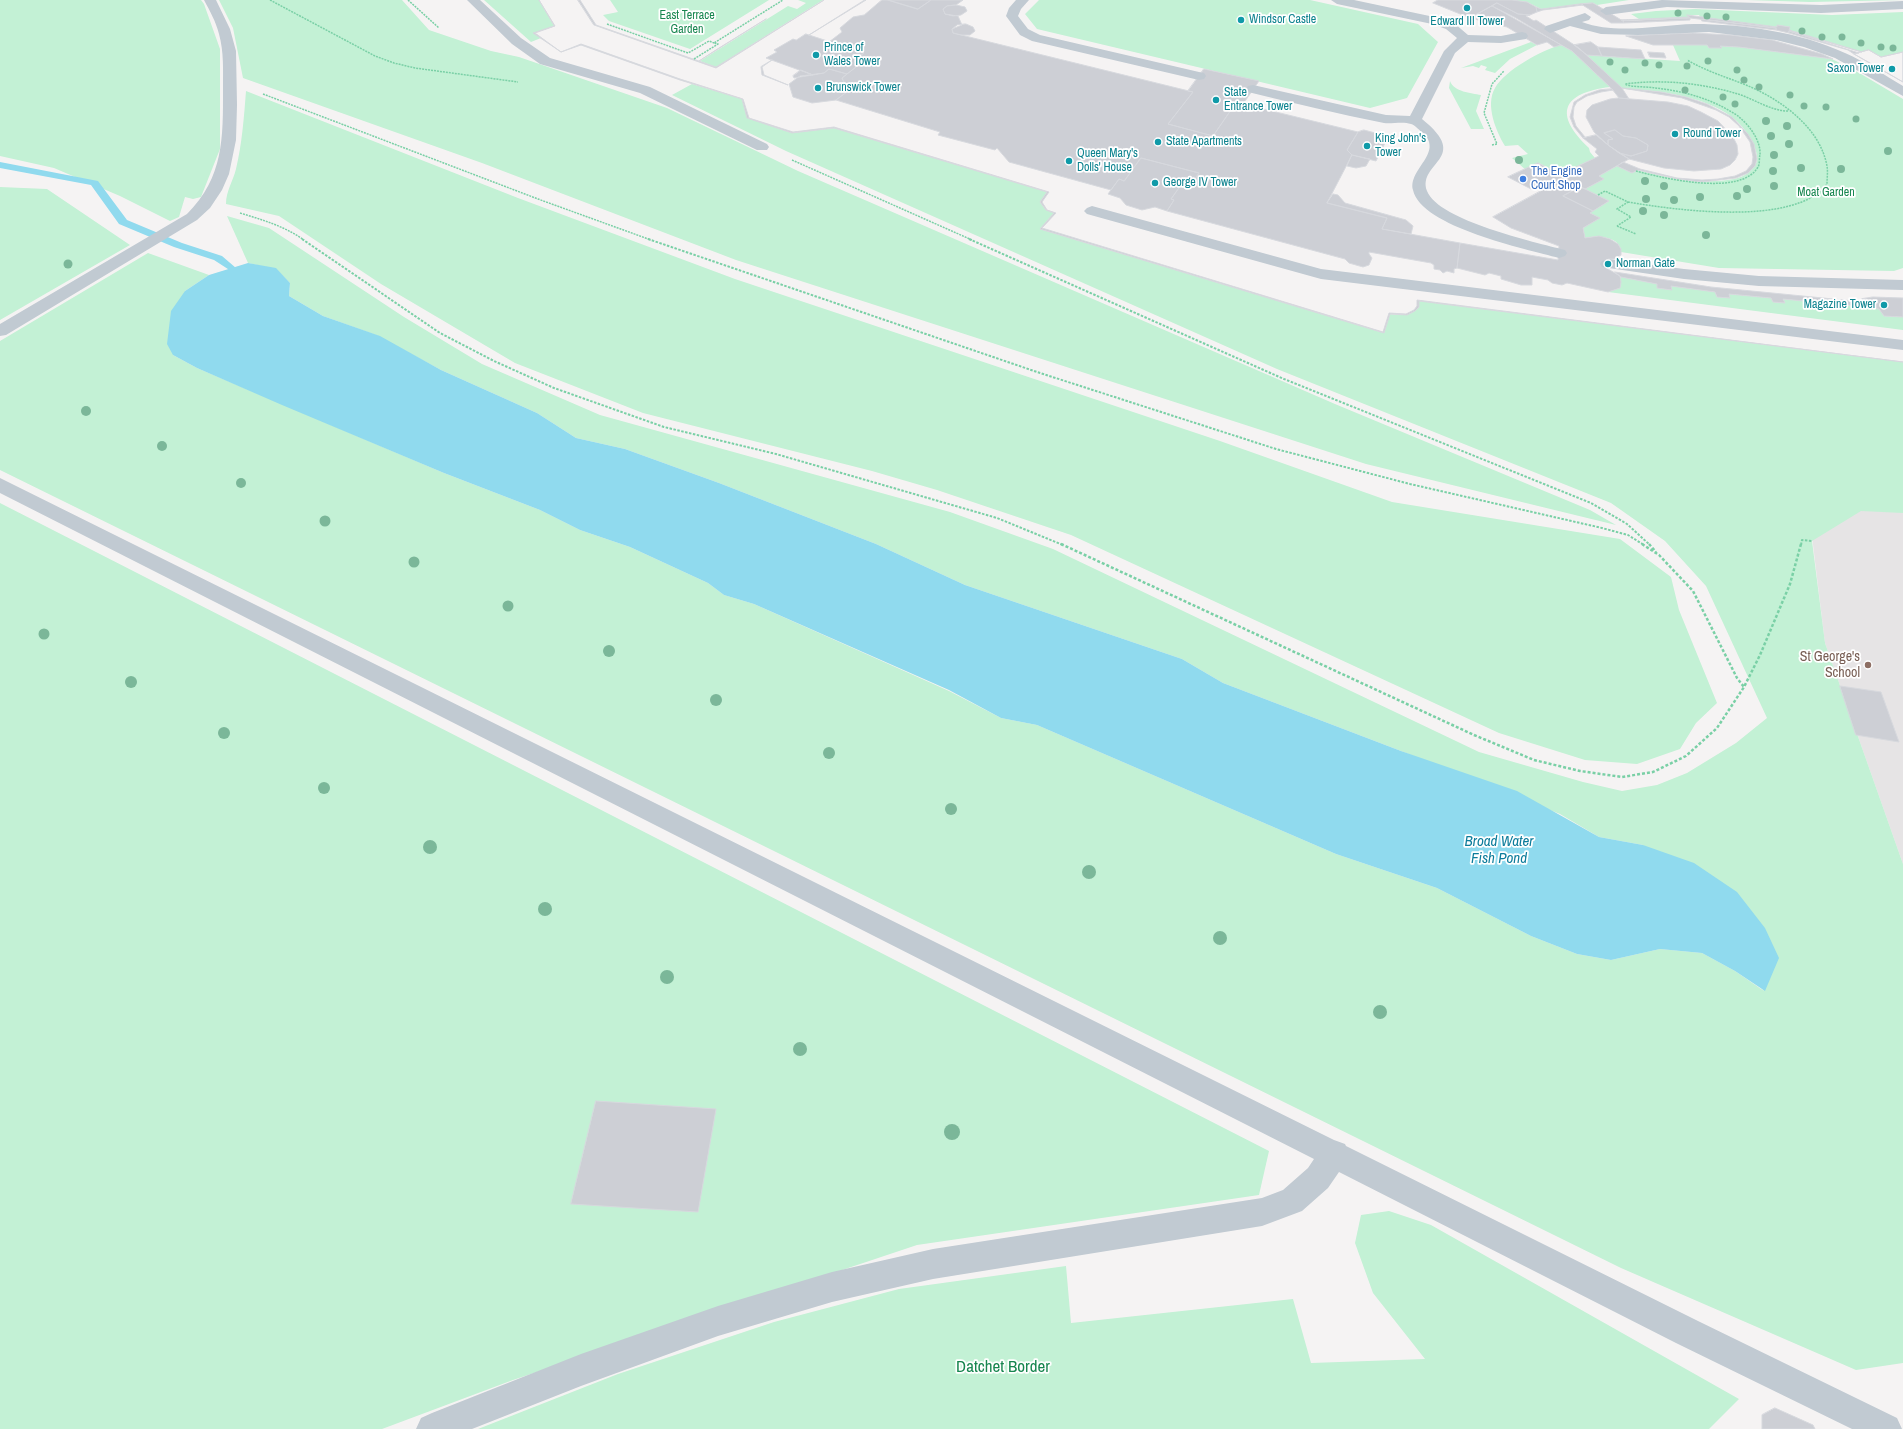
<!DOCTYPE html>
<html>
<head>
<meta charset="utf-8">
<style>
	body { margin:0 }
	canvas { display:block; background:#f5f3f3 }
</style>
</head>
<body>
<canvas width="1903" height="1429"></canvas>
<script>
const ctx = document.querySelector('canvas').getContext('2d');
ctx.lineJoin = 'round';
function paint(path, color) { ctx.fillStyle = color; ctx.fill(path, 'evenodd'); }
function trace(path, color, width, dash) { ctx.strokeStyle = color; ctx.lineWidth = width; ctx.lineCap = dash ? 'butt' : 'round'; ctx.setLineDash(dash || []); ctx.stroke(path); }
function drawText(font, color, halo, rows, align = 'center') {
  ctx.font = font + ' "Archivo Narrow",sans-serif'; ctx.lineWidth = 3.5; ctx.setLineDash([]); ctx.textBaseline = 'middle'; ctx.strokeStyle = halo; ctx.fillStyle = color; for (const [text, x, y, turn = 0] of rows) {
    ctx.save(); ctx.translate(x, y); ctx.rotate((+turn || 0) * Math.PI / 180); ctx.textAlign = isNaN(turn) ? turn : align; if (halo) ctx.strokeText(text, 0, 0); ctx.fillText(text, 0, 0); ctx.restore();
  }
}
paint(new Path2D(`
	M1807,495L1903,498V864L1825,643Z`), '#e6e4e5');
paint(new Path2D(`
	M0,0H201L204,4L220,49V149L201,197L193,199L185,197L179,217L170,221L120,196L54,168L0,156Z
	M219,0H402L429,30L491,51L519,57L667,108L798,171L1335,404L1590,510L1616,525L1366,464L736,260L482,163L243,78L233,28Z
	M484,0H539L554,26L534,33L541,38L531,42Z
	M610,0H769L690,49L609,21L603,15L618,12Z
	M798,0H823L716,67L700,61L788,6L797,9L806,3Z
	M1039,0H1310L1418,24L1438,42L1407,98L1370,108L1037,29L1025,14Z
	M1512,0H1629L1597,5L1593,3L1541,9L1527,2Z
	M1747,0H1903L1810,2Z
	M1695,9L1832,15L1903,12V52L1881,57L1869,50L1862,52L1789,30V27L1777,25V27L1701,18L1699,15H1688L1689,17L1639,19L1631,14L1656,11Z
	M1531,42L1537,45L1510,59L1495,73L1485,70L1487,67L1481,65L1479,68L1473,66L1461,68Z
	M1561,45L1572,51L1610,87C1562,93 1553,114 1589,148L1590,152L1595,158L1560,174L1539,163L1526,170L1512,158L1528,154L1518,145L1505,146C1496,131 1485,105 1495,88C1505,70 1542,50 1561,45Z
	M1673,45H1707L1709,48H1721L1720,46L1739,47L1832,59L1861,74L1903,99V268L1894,271L1719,268L1621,252C1621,236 1596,235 1585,238L1583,228L1599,218L1590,213L1609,201L1585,189L1604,179L1599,176L1617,166L1632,173L1638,170C1670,178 1702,185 1734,179C1744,177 1754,171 1757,161C1758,154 1754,144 1750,138C1733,105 1686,95 1653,91C1645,90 1629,91 1622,88C1615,86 1594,62 1587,55L1680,61Z
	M1450,81C1454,92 1471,93 1481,95L1476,111L1484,129H1471L1449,88Z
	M692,84L742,99L748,118L792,133L834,128L1047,192L1040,202L1046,210L1054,213L1040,229L1384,333L1390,314C1402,316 1418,316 1419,301L1903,362V513L1861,511L1812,541L1825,643L1903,864V1363L1856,1370L1621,1268L0,470V341L148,253L209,275L185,291L173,355L197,368L444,473L540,510L580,530L630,547L708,583L724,595L754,604L949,691L1001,718L1037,725L1336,854L1437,888L1531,936L1577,954L1611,960L1660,949L1702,953L1735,971L1764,991L1643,845L1599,837L1560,814L1401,751L1223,683L1182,659L965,585L876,544L719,483L625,449L576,438L537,413L441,370L376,335L323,316L289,296L290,283L276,269L248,263L227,216L269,228L404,317L482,364L600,415L950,512L1053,549L1479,752L1583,782L1622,791L1657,785L1687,773L1736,743L1767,718L1706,586L1665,541L1611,503L1277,369L786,151L672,95Z
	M246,91L518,198L735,279L1220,441L1392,502L1620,539L1671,577L1679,610L1717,703L1696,723L1680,749L1637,764L1585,760L1499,733L1071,535L937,490L872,471L643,413L515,363L381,284L279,216L226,204C226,191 233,181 236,169C242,144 244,117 246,91Z
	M0,187L47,189L130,245L0,320Z
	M1621,277L1657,284L1658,288L1671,290V286L1715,292L1717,297L1730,298L1729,294L1771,298L1773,302L1785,303L1783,299L1879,309L1884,316L1903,317V330L1608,292L1620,288Z
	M0,503L1269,1151L1259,1195L917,1245L513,1380L382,1429H0Z
	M1389,1211L1431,1225L1739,1399L1709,1429H478L618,1374L774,1322L899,1289L1066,1266L1071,1323L1293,1299L1311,1363L1425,1359L1373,1293L1355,1243L1361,1215Z`), '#c3f1d5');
paint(new Path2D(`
	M248,263L276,268L290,283L289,296L323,316L380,336L441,370L537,413L576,438L625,449L719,483L876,544L965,585L1182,659L1223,683L1401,751L1517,791L1599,837L1643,845L1694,863L1737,892L1765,928L1779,958L1765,991L1735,971L1702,953L1660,949L1611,960L1577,954L1531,936L1437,888L1336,854L1037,725L1001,718L949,690L754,604L724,595L708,583L630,547L580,530L540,510L444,473L282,405L197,368L173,355L167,344L171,311L185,291L209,275Z`), '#90daee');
paint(new Path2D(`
	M0,162L98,181L127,220L182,243L222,256L236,268L231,271L214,260L174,247L119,224L91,185L0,168Z`), '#90daee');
const building = new Path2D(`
	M539,0L555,26L535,33L561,52L581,44L680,79L743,99L749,118L793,132L834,127L1049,192L1042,202L1047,210L1056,213L1042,228L1383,332L1389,313L1406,314L1414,310L1417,306V300L1903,362L1419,301V307L1415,311L1407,315L1390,314L1384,333L1040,229L1054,213L1046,210L1040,202L1047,192L834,128L792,133L747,118L742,99L680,80L581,45L561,52L533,33L554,26Z
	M578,0H580L596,25L716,67L824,0L716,68L594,25Z
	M865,0H866L809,35Z
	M882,0H888L918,9L931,0H963L956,5L947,6L943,9L945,14L958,16L962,25L952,29L953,33L1193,92L1168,124L1213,136L1233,107L1243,104L1358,132L1347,150L1352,155L1327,203L1387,218L1382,229L1460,243L1457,268L1454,269V273L1447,271L1443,273L1440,270L1434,269V265L1431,263L1369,252V254L1372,258L1369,265L1363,267L1349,263L1345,259L1167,211L1174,200L1171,199L1181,185L1189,187L1199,173L1141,158L1124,181L1119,179L1111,190L1009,162L997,148L995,150L938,135L940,132L836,100L848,91L842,78L861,63L854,61L864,53L829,42L842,32L840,28L853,17L864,15Z
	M888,0H931L918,9Z
	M1438,0H1512L1527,2L1536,7L1537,12L1530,15L1518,14L1497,3L1470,18L1433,3Z
	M1497,3L1518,14L1530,15L1526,16L1534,21L1536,20L1579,48L1622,88L1629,99L1619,98L1612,89L1572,51L1492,6Z
	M1593,3L1623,21L1624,23H1611L1581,4Z
	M1581,4L1583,5L1543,10L1537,12L1536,7L1541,9Z
	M956,5L965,7L967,11L961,15L953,16L945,14L943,9L947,6Z
	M1492,6L1516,18L1561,45L1554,47L1547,42L1537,45L1507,27L1470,18Z
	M1687,15L1777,27V25L1790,27L1789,30L1862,52L1789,31V33L1776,30V28L1690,18L1621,20L1689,17Z
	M1690,18V20L1624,23L1623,21Z
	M766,19L699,61L719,48Z
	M1702,19L1776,28V30L1702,21Z
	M966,24L973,27L975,31L970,35H961L953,33L952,29L957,25Z
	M1789,31L1859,53L1854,54L1848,50L1789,33Z
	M1693,33L1730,35L1772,40L1822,54L1833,59L1739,47L1720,46L1722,48H1709L1707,45H1653L1626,36Z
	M806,34L864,53L854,61L861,63L847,74L829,69L824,73L813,75L766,58L777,52L774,50L793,39L796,40Z
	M1591,42L1598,47L1602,56L1587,55L1574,45Z
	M1598,47L1641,50L1645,59L1602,56Z
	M1869,50L1881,57L1903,52V82L1854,54Z
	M1869,50L1881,57L1903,52V82L1854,54Z
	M1648,52L1664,53L1666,58L1650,57Z
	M772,60L762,67L764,75L788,85L762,75L761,67Z
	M829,69L847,74L842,78L848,91L836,100L812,103L793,97L789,84L800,76L824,73Z
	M1204,69L1259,81L1243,104L1233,107L1213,136L1168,124L1193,92L1188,91Z
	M801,70L813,75L794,78L793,76Z
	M1622,88L1661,92L1686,97L1707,104L1732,117L1748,134L1754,144L1757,159L1755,166L1748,173L1736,178L1702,182L1677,179L1638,170L1632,173L1617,166L1623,162L1640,169L1677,178L1702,180L1718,179L1735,176L1746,171L1752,164L1753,157L1750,142L1739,126L1729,117L1716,110L1682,98Z
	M1612,89L1613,90L1601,92L1587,96L1577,102L1574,107L1573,117L1576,126L1585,137L1583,138L1574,127L1570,117L1574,102L1585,95L1599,90Z
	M1619,98L1668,102L1688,106L1701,112L1718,121L1733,137L1737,145L1738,154L1735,160L1730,165L1721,169L1694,171L1664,168L1629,159L1619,153L1631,156L1647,151L1648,145L1636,138L1623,136L1615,130L1604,133L1613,139L1608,140V145L1594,132L1586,117L1587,110L1592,105L1610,99Z
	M1364,130L1379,134L1386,141L1376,161L1352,155L1347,150L1358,132Z
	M1615,130L1623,136L1636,138L1648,145L1647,151L1631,156L1619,153L1608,145V140L1613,139L1604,133Z
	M1596,135L1608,145L1629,159L1599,176L1604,179L1585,189L1559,175L1599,156L1595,152L1597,149L1583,138Z
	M1352,155L1370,159L1366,166L1356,168L1347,166Z
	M1141,158L1199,173L1189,187L1181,185L1171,199L1174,200L1167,211L1155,207L1142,210L1126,205L1120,198L1108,194L1119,179L1124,181Z
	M1538,163L1560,174L1559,175L1565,178L1543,190L1536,187L1531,189L1508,177Z
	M1565,178L1580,187L1563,196L1593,211L1590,213L1600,218L1583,228L1585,238L1599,236L1610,239L1618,244L1621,249V255L1614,259H1608V269L1620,276L1621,282L1620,288L1608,292L1567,283L1562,285L1552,283L1548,280L1532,277V285H1521L1501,279V276L1489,273L1485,275L1457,268L1460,243L1558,260L1559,246L1511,228L1493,217Z
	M1580,187L1585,189L1609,201L1593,211L1563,196Z
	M1333,194L1338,195L1345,203L1406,220L1413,226L1411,234L1382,229L1387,218L1327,203Z
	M1615,272L1711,287L1864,302L1867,307L1783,299L1785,303L1773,302L1771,298L1729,294L1730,298L1717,297L1715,292L1671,286L1672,290L1657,288V284L1621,277Z
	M1873,297L1903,298V317L1884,316L1879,309L1867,307L1862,299Z
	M1840,686L1881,692L1899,742L1856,735Z
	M596,1101L716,1109L698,1212L571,1204Z
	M1775,1408L1813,1425L1815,1429H1762V1415Z`);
paint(building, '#cdcfd5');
trace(building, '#d7d9de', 1);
trace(new Path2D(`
	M270,0L375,56L394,63L415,68L518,82
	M408,0L439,28
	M607,24L688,53L709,41L714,43
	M694,59L718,44L714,43L783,0
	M263,94L538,199L651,240
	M1492,145L1497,144L1484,113L1492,84L1504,71
	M792,160L972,240
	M1636,171C1662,178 1741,197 1758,167C1760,164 1759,158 1760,155C1761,140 1749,125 1738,116C1713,99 1684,91 1655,88C1646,86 1633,88 1625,84C1663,79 1701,83 1738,94C1754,99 1771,111 1788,111
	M1598,195L1605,191L1628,202L1617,209L1631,217L1617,226
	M1628,202C1675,210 1795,227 1827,184C1827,178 1828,172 1827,166C1820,127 1780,99 1746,85C1726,77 1706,71 1687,60
	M240,213C263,220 284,226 304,240
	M1617,226L1636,234`), '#7ad0a6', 1.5, [2, 1]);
trace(new Path2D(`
	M302,239L440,333L494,361L554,388L664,427L776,454L997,518L1063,545
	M648,239L1037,372L1276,449L1410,484L1602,528L1628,535L1644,545
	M969,239L1284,379L1591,503L1627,524L1650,545
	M1801,545L1802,540L1812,541`), '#7ad0a6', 2, [2.5, 1.5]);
trace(new Path2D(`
	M1061,544L1474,735L1534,760L1580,771L1622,777L1653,772L1686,756L1717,728L1744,687L1760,655L1790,584L1801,544
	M1642,544L1659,555L1693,591L1737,678L1744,687
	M1649,544L1656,552`), '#7ad0a6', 2.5, [3, 2]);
paint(new Path2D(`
	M204,0H216L230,29L236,51L237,105L236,140L229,174L222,190L210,208L197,220L6,335L0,336V324L187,214C224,177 223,138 223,89C223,70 224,52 219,34C216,22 210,11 204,0Z
	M467,0H480L521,38L550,58L650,87L767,144L769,147L767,150H757L640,93L540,64L512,44Z
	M1016,0H1029L1021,9L1018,16L1028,29L1040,35L1199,72L1204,73L1206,76L1204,79L1199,80L1032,41L1020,35L1006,16L1009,8Z
	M1331,0H1354L1439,18L1454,23L1468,35L1501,36L1522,32L1526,33L1528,36L1526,39L1501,43L1468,42L1455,53L1422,119C1472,159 1417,162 1427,191C1439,221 1535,242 1565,250L1567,253L1565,256L1559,258C1526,249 1421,227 1413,190C1408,169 1444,153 1423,133C1420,131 1415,125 1411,124C1403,121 1392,124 1384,123C1339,114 1293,103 1248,92L1246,89L1248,86L1253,85L1386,115L1410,116L1444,51L1457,38L1446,29L1432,24L1337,4Z
	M1662,0L1821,5L1903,1V9L1821,13L1667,7L1606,15L1600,11L1606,7Z
	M1585,13L1591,17L1589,20L1582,22C1617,35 1658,25 1694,24C1744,24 1799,32 1845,53C1866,62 1884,75 1903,86V96L1835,58L1804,47L1776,40L1709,32L1638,35L1601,34L1570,26L1550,33L1544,29L1546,26Z
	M1092,206L1321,269L1903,340V350L1321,279L1087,214L1084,211L1087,208Z
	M1608,259L1684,269L1759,276L1903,280V290L1759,286L1684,279L1602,267L1600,264L1602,261Z
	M0,478L1334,1140L1345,1144L1346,1146L1698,1321L1897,1418L1902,1429H1852L1676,1343L1339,1172L1328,1188L1302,1211L1262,1226L933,1279L832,1302L718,1336L581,1386L472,1429H416L421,1418L432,1413L581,1354L718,1306L832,1272L933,1249L1262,1198L1283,1190L1308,1168L1314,1159L0,493Z`), '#c1cad2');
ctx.fillStyle = '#7bb799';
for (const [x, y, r] of [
	[1678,13,3.5],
	[1707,16,3.5],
	[1726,17,3.5],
	[1802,31,3.5],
	[1822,37,3.5],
	[1842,37,3.5],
	[1861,43,3.5],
	[1881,47,3.5],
	[1893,48,3.5],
	[1708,61,3.5],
	[1610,62,3.5],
	[1645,63,3.5],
	[1659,65,3.5],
	[1687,66,3.5],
	[1625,70,3.5],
	[1737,70,3.5],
	[1744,80,3.5],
	[1759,87,3.5],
	[1685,90,3.5],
	[1790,95,3.5],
	[1723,97,3.5],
	[1735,104,3.5],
	[1804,106,3.5],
	[1826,107,3.5],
	[1856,119,3.5],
	[1766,121,4],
	[1787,126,4],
	[1771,136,4],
	[1789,144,4],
	[1888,151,4],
	[1774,155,4],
	[1519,160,4],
	[1801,168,4],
	[1841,169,4],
	[1773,171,4],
	[1645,181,4],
	[1664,186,4],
	[1774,186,4],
	[1747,189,4],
	[1737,196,4],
	[1700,197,4],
	[1646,199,4],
	[1674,200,4],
	[1643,211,4],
	[1664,215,4],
	[1706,235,4],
	[68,264,4.5],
	[86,411,5],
	[162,446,5],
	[241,483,5],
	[325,521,5.5],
	[414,562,5.5],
	[508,606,5.5],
	[44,634,5.5],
	[609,651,6],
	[131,682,6],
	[716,700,6],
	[224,733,6],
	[829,753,6],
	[324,788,6],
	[951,809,6],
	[430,847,7],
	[1089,872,7],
	[545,909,7],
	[1220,938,7],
	[667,977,7],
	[1380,1012,7],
	[800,1049,7],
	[952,1132,8]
]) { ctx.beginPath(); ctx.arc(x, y, r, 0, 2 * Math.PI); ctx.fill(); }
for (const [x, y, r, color] of [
	[1467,8,4,"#0f9aa8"],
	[1241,20,4,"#0f9aa8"],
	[816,55,4,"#0f9aa8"],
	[1892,69,4,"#0f9aa8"],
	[818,88,4,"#0f9aa8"],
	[1216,100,4,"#0f9aa8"],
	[1675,134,4,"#0f9aa8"],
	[1158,142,4,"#0f9aa8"],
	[1367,146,4,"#0f9aa8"],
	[1069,161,4,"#0f9aa8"],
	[1523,179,4,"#3f7fe0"],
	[1155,183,4,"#0f9aa8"],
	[1608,264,4,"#0f9aa8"],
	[1884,305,4,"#0f9aa8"],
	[1868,665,4,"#8d6e63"]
]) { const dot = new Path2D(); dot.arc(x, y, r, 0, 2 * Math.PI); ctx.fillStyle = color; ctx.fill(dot); trace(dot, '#fff', 1.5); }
drawText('12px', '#17864f', '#fff', [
	["East Terrace",687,16],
	["Garden",687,30],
	["Moat Garden",1826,193]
]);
drawText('12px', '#0d838f', '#fff', [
	["Windsor Castle",1249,20],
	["Edward III Tower",1467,22,"center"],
	["Prince of",824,48],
	["Wales Tower",824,62],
	["Saxon Tower",1884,69,"right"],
	["Brunswick Tower",826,88],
	["State",1224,93],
	["Entrance Tower",1224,107],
	["Round Tower",1683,134],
	["King John's",1375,139],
	["Tower",1375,153],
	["State Apartments",1166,142],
	["Queen Mary's",1077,154],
	["Dolls' House",1077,168],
	["George IV Tower",1163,183],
	["Norman Gate",1616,264],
	["Magazine Tower",1876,305,"right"]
], 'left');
drawText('12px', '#366cbe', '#fff', [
	["The Engine",1531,172],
	["Court Shop",1531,186]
], 'left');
drawText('14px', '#785e54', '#fff', [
	["St George's",1860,657],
	["School",1860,673]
], 'right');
drawText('italic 15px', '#0c7c9b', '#fff', [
	["Broad Water",1499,842],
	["Fish Pond",1499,859]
]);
drawText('17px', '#17864f', '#fff', [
	["Datchet Border",1003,1367]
]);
</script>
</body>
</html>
